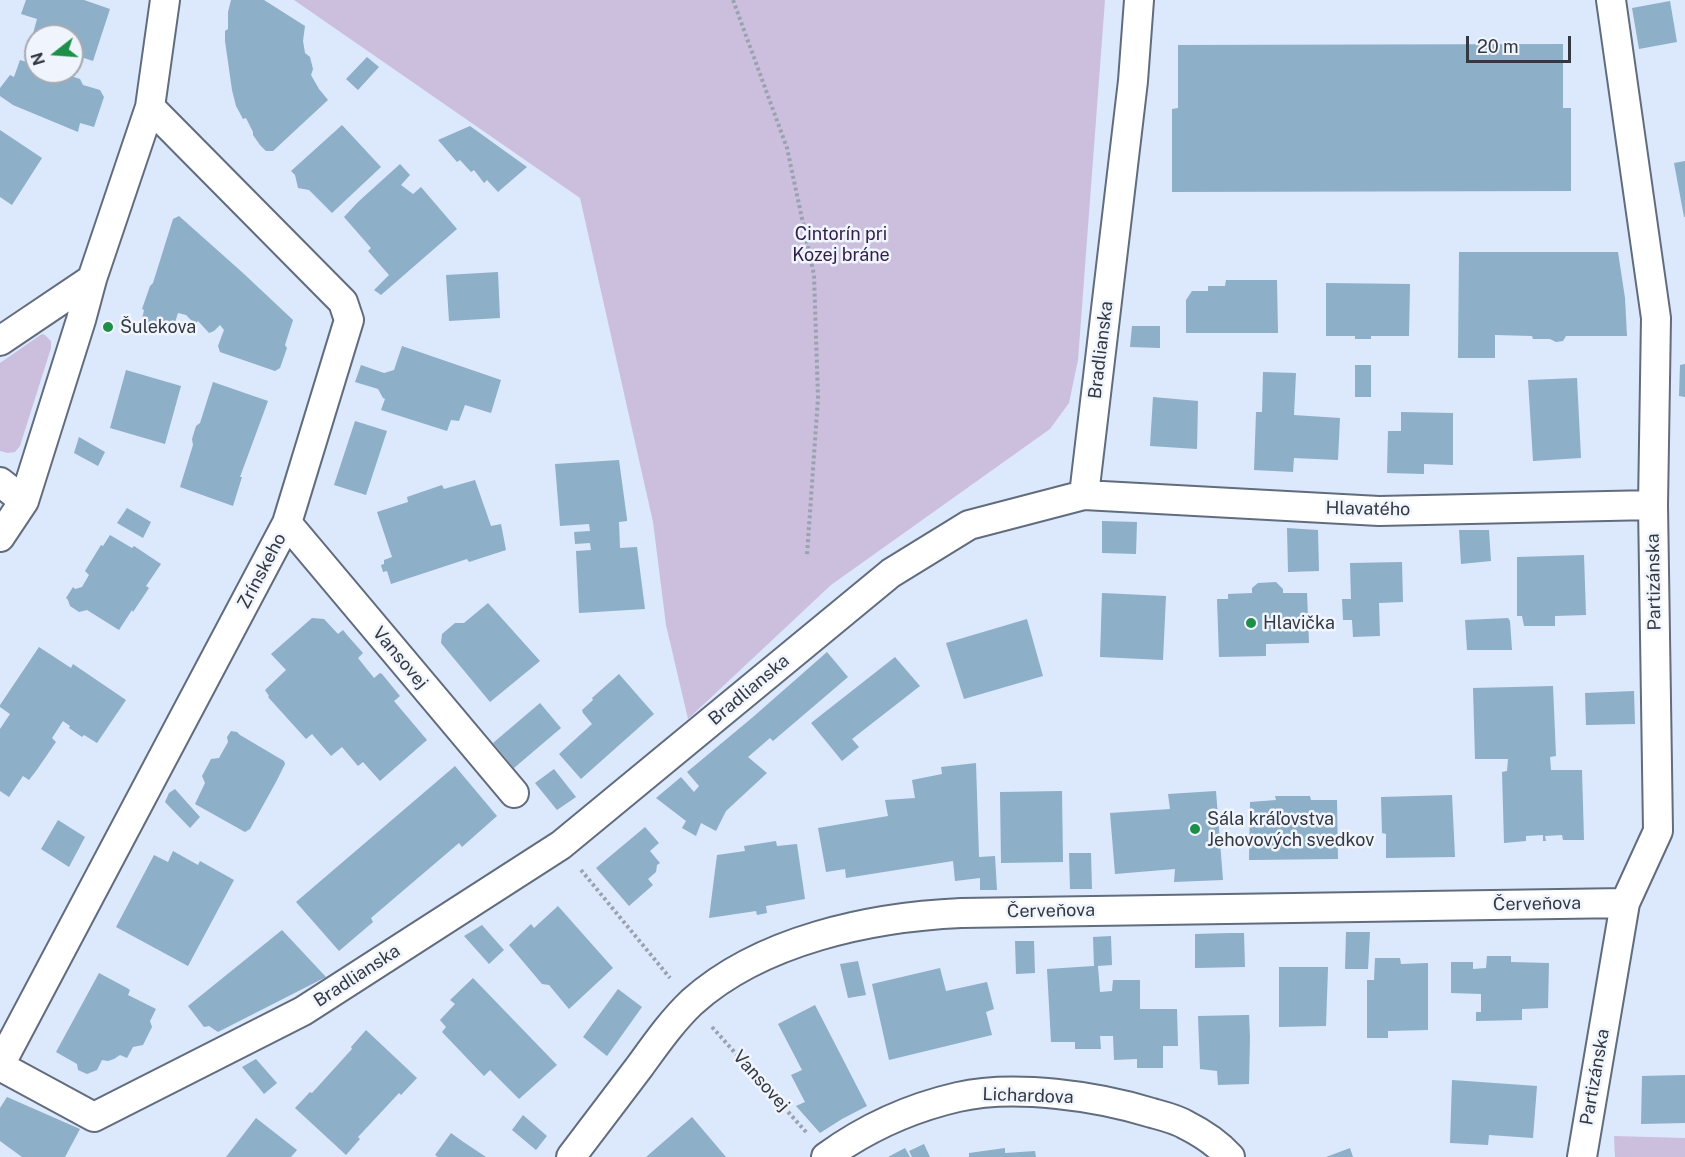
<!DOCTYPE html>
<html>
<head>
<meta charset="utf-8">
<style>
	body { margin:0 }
	#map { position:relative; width:1685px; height:1157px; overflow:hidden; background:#dce8fc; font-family:"Public Sans",sans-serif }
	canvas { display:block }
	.north { position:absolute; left:24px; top:24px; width:60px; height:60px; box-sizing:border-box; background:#f0f5fd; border:2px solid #a5aab2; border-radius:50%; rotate:253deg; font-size:16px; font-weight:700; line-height:24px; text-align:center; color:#343941 }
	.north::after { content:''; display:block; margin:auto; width:21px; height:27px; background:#1d8f49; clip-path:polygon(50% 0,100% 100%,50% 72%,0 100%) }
	.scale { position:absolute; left:1466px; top:36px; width:105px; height:27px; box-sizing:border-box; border:3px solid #343941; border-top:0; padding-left:8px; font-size:18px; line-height:21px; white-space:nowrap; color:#343941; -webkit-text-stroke:4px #f0f5fd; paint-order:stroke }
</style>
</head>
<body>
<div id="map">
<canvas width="1685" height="1157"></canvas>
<div class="north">N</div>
<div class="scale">20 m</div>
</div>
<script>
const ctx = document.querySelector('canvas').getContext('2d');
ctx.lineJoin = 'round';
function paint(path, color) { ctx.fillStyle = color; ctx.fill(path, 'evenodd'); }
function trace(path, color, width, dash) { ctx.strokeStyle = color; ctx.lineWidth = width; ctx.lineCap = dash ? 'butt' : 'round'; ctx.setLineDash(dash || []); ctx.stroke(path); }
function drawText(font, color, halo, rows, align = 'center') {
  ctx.font = font + ' "Public Sans",sans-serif'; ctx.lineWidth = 5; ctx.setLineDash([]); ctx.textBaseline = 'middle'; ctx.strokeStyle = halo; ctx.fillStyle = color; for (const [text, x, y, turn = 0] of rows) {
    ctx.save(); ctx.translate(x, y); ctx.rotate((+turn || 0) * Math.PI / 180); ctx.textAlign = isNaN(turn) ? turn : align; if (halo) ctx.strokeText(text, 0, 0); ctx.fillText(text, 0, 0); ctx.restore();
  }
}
paint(new Path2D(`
	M294,0H1105L1078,360L1069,403L1050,429L831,585L688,719L666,625L653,522L580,198Z
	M42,334L45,335L51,341V348L20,446L15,452L8,453L0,451V363Z
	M1614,1136L1685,1138V1157H1615Z`), '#ccbfde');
paint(new Path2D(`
	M26,0H84L110,9L93,61L72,54V36H36V42L31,41L37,19L21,14Z
	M231,0H264L305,26L303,41L305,53L310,57L313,69L311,75L319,89L328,100L273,151H266L260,145L253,135V132L246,118L243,119L236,106L232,90L225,41V31L228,29V12Z
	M1670,1L1677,42L1639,49L1632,8Z
	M1563,44V108H1571V191L1172,192V109L1178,108V45Z
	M367,57L379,67L358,90L346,79Z
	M20,60L36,65V72H59L80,79L83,85L100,90L104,97L94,127L80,123L78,132L13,105L0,96V88L10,75L14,77Z
	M342,125L381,167L332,213L309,190L298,188L295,175L291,171Z
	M470,126L527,167L498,192L487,180L484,183L474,170L471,172L460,160L457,162L438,140Z
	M0,130L42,158L12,205L0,197Z
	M1685,161V217H1684L1674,163Z
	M400,164L410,175L401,185L413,194L421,187L457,229L381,295L374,290L389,275L368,251L371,248L344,217L358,202Z
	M179,216L243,273L293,320L285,345L287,348L280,368L275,371L220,352L218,346L224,330L220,325L214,331L209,333L198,321L195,324L186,315L178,313L171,335L141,324L144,310L142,309L150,286L153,283L173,219Z
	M1459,252H1618L1625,298L1627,336H1566L1563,341L1556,342L1550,339H1533L1532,336L1495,335V358H1458Z
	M498,272L500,318L449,321L446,275Z
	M1226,280H1277L1278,333H1186V300L1192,291H1208V286H1225Z
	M1326,283L1410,284L1409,336H1371V339H1355V336H1326Z
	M1132,326H1160V348L1130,347Z
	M402,346L501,380L491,413L465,405L459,421L451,420L447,431L381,410L385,399L383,398L378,389L355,382L361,365L384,373L394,370Z
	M1685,364V397L1679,396L1680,365Z
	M1355,365H1371V397H1355Z
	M126,370L181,386L165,444L110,428Z
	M1263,372L1296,373L1294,415L1340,418L1338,460L1294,458L1293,472L1254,470L1256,412H1262Z
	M1577,378L1581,458L1533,461L1528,380Z
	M213,382L268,401L240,477H242L233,506L180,487L193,445L192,439L196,426L200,423Z
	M1153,397L1198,401L1197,449L1150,446Z
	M1401,412L1453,413V465L1424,464V474L1387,473L1388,431H1401Z
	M355,421L387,431L366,495L334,485Z
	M79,437L105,452L98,466L74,453Z
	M619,460L627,519V521L619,522L620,548L637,547L645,609L579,613L576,551L591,550L590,543L575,544L574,532L590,531L589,524L560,526L555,464Z
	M475,480L491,526L501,524L506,550L469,562L467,559L391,584L387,571L383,572L381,565L384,564V560L392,557L377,512L408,502L407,497L442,485L444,489Z
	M127,508L151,522L143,538L117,523Z
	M1102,521L1137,522L1136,554L1102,553Z
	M1287,528L1318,530L1319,571L1288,572Z
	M1459,530H1489L1491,561L1461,564Z
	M110,535L132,548L134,546L161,564L146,586L149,588L133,612L132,610L119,630L87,610L79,612L70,606L68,600L66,598L73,587L75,589L82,587L89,575L85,571L101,545L103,546Z
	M1584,555L1586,615L1555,616V626H1524L1522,616H1517V557Z
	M1402,562L1403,602L1379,603L1380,636L1353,637L1352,620H1343L1342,599H1351L1350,563Z
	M1276,582L1283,589V593H1307L1309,643L1266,644V656L1219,657L1217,599H1228V594L1252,593V588L1258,583Z
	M1102,593L1166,596L1163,660L1100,657Z
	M488,603L540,661L490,702L441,643L442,634L455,623H464Z
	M312,618L324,619L338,634L343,630L347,635L363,653L358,658L374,678L380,673L382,674L400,696L394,701L427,740L380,781L363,762L358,766L342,747L331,756L312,734L306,739L268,697L269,696L265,690L286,670L271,654Z
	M1508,618L1510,621L1512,650H1467L1465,620Z
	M1027,619L1043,676L964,699L946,643Z
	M39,647L71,668L73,664L126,700L97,743L84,735L82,737L69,728L70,726L63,721L52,738L56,742L36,771L29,780L23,776L9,797L0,791V729L10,714L0,707V705Z
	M827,652L848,677L773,741L770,738L748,757L767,773L726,811L716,831L701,823L696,836L682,828L686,821L656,798L681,777L694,792L699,786L687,772L753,717Z
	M895,657L920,686L852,739L859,747L842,761L811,723Z
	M619,674L654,714L581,779L559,754L592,724L583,713L582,710L593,700L592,698Z
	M1553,686L1556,756L1550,757L1551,770H1582L1584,840H1563L1562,835L1545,836L1546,841H1543V835L1526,836V841L1504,843L1502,772L1507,771L1508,759H1475L1473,688Z
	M1634,691L1635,724L1586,725L1585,693Z
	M540,703L561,728L514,768L493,743Z
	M231,731L237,732L240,735L284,761L285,764L276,782L250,829L245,832L195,804L205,783L202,776L211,759L219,758L228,742L227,737Z
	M976,763L979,857L995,856L997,890H980V878L955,881L953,861L846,878L845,869L826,872L818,828L888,816L885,800L915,798L912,780L942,774L941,767Z
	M455,766L497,816L462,847L459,843L371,918L373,922L339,951L296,902Z
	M554,769L576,797L557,810L535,783Z
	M175,789L200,817L190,828L165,802L169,793Z
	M1062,791L1063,862L1001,863L1000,792Z
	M1216,791L1223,880L1174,882L1175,869L1115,874L1110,813L1170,809L1168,794Z
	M1452,795L1455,857L1386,858V834L1382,833L1381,797Z
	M1275,796H1310L1311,800H1337L1338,859L1249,860L1250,802L1276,800Z
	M58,820L85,837L69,867L41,849Z
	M645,827L659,843L650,851L660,863L657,865L656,872L648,879L653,885L629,906L596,868Z
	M776,841L777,846L797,844L805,899L766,906L767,913L757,915L756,911L709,918L717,855L745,851L744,846Z
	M173,851L198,865L200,861L234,880L188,966L116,927L154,855L168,862Z
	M1069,853H1091L1092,889H1070Z
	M558,906L613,968L569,1009L549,985L542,984L509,945L531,924L534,928Z
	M482,925L504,950L489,964L464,936Z
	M282,930L326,977L218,1032L209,1026L204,1027L188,1006Z
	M1346,932H1370L1368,969H1345Z
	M1230,933H1244L1245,967L1195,968V934Z
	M1111,936L1112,965L1098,966L1100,992L1112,991L1113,980H1140V1009H1177L1178,1046H1163V1068H1137V1059L1114,1060L1113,1036H1100L1101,1049H1075V1042H1051L1047,969L1094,966L1093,937Z
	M1015,941H1034L1035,973L1016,974Z
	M1487,956H1511V962L1549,963L1548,1008L1522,1009V1020L1476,1021V1012H1481V994L1451,993V962H1473V969L1486,968Z
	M1375,958H1400L1401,964L1428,963V1030L1388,1031V1038H1367V980H1374Z
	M858,961L866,995L848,998L840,964Z
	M1279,967H1328L1326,1026L1279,1027Z
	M940,968L946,991L987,982L994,1009L986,1012L992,1035L889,1060L872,984Z
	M99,973L127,988L130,990L128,995L156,1009L150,1021L152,1027L143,1045L133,1047L127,1058L120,1055L114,1059L108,1061L102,1060L97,1070L87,1074L78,1070L77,1064L56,1052Z
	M473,978L557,1065L519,1099L490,1070L484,1076L442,1032L446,1027L440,1020L455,1004L450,1000Z
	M618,989L642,1007L607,1056L583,1037Z
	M815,1005L867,1106L842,1119L820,1133L796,1106L805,1102L791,1075L802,1070L778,1024Z
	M1247,1015H1249L1250,1037L1249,1084L1218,1085L1217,1071L1200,1069L1198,1016Z
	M366,1030L417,1078L401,1095L399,1093L358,1137L360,1139L346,1155L295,1108L310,1092L312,1093L352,1049L351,1047Z
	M256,1059L277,1083L264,1094L242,1067Z
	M1685,1075V1123L1641,1124L1642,1076Z
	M1452,1080L1537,1086L1533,1138L1489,1135L1488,1145L1450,1143Z
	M7,1097L80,1129L65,1157H22L0,1141V1108Z
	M523,1115L547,1136L536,1150L512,1130Z
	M692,1117L726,1157H646Z
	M256,1118L297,1150L291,1157H226Z
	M451,1133L462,1141L486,1157H438L435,1155Z
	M924,1144L930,1157H912L909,1151Z
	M905,1148L910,1157H888Z
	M1005,1148V1153L1035,1151L1036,1157H969V1153Z
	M1350,1148L1353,1157H1326Z`), '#8dafc7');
const minor = new Path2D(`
	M0,341L92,279
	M0,482L24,501
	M1084,495L1133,81L1139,0
	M287,523L514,793
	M0,537L24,501L81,320L92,279L150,107L165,0
	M0,1065L287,523L349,320L343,302L150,107
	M0,1066L94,1117L303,1011L561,845L891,573L969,525L1084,495L1379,511L1653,505
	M571,1157C594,1127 617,1096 640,1066C656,1044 672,1021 692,1002C761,940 871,917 961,913L1625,903
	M826,1157C866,1128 910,1108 958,1097C1014,1084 1097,1096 1152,1113C1163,1116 1176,1119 1186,1125C1202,1133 1218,1144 1230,1157
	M1582,1157L1625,903L1658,831L1653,505L1656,318L1611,0`);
trace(minor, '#616c7d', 32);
trace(new Path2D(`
	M733,0L787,148L814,275L818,398L807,555
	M581,870L670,978
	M712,1027L807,1133`), '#99a2b1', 4, [3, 3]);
trace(minor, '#fff', 28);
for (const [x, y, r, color] of [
	[108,327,6,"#1d8f49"],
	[1251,623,6,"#1d8f49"],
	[1195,829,6,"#1d8f49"]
]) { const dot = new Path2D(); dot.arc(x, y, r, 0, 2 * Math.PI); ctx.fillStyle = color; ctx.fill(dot); trace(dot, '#f0f5fd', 2); }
drawText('18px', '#331d49', '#f0f5fd', [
	["Cintorín pri",841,234],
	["Kozej bráne",841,255]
]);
drawText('18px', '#343941', '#f0f5fd', [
	["Šulekova",120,327],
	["Hlavička",1263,623],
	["Sála kráľovstva",1207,819],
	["Jehovových svedkov",1207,840]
], 'left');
drawText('18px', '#343941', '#f0f5fd', [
	["Bradlianska",1101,350,-83],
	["Hlavatého",1368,509,1],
	["Zrínskeho",262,571,-62],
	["Partizánska",1654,582,-91],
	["Vansovej",400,658,50],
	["Bradlianska",749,690,-40],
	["Červeňova",1537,904,-1],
	["Červeňova",1051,911,-1],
	["Bradlianska",357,976,-33],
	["Partizánska",1595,1077,-80],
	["Vansovej",761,1081,48],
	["Lichardova",1028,1096,2]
]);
</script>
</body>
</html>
